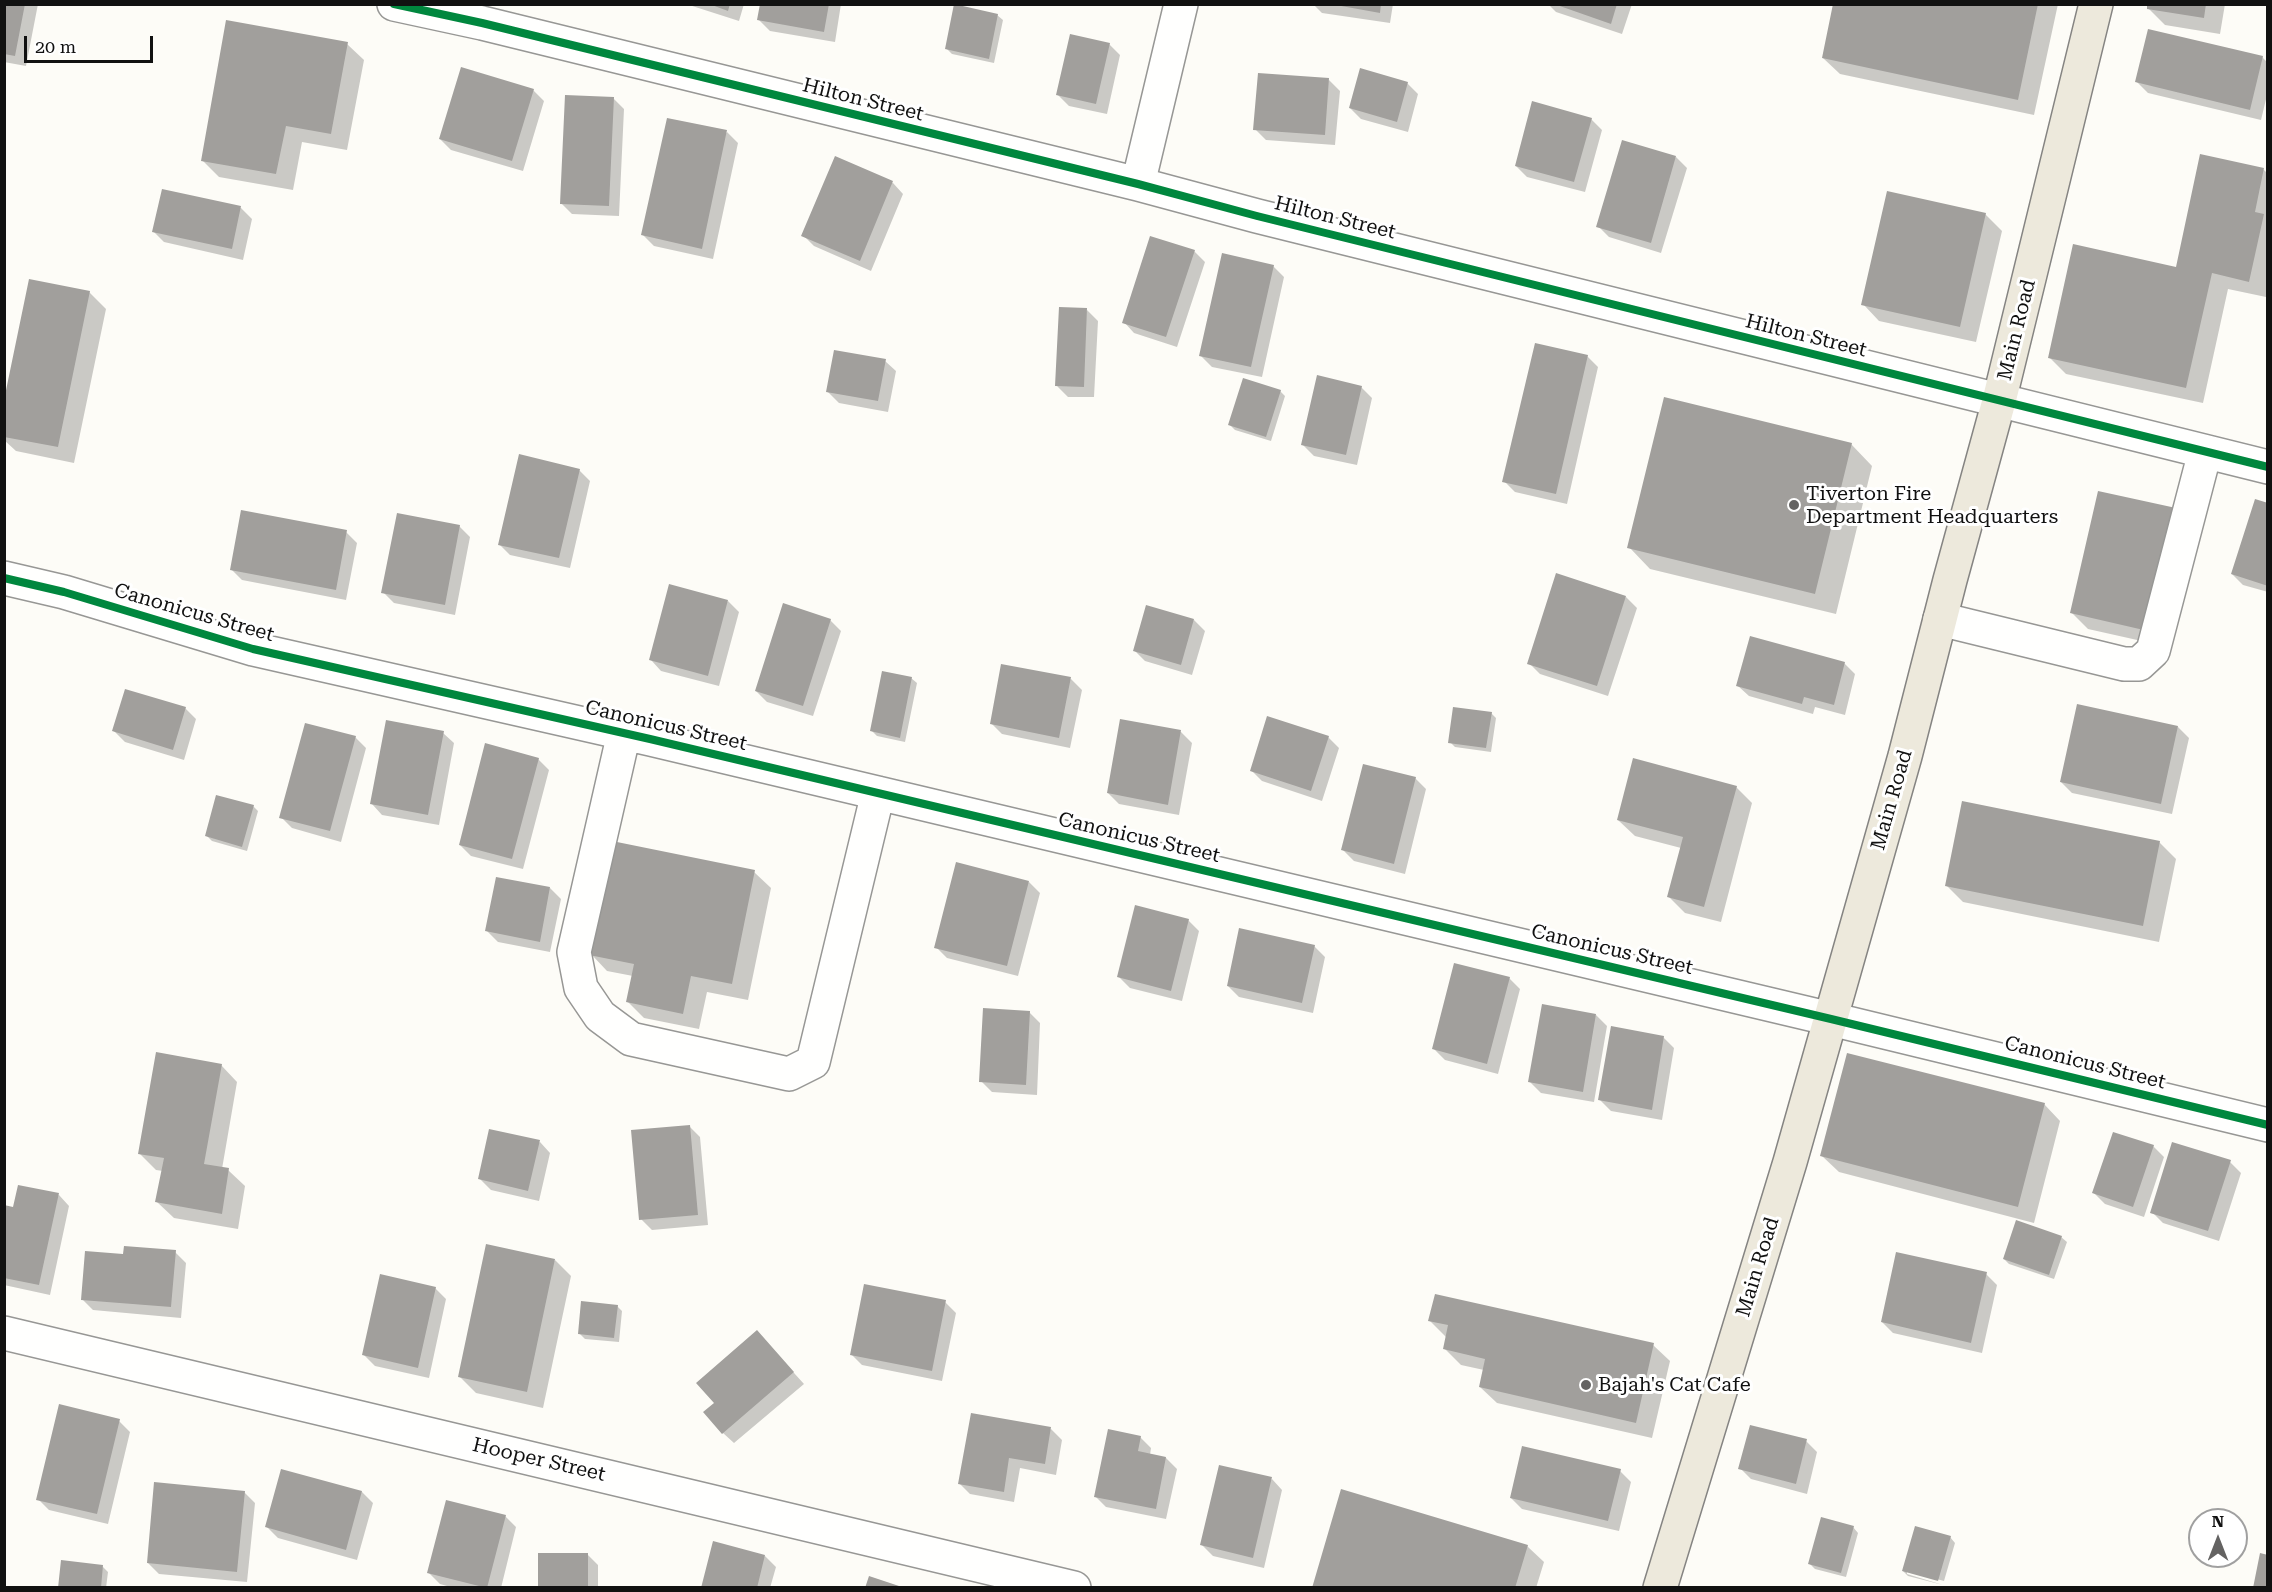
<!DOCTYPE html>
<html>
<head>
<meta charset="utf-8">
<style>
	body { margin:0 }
	#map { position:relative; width:2272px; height:1592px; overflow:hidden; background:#fdfcf7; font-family:"Roboto Serif",serif }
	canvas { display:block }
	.frame { position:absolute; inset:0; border:6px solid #111; pointer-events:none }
	.north { position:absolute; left:2188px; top:1508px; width:60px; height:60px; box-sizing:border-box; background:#fff; border:2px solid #a0a0a0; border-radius:50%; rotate:0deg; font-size:16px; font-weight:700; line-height:24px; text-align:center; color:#111 }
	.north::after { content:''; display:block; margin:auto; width:21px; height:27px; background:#646362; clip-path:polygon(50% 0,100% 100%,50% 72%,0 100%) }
	.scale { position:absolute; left:24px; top:36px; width:129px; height:27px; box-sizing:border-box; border:3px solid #111; border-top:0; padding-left:8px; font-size:18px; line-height:21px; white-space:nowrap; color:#111; -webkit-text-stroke:4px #fff; paint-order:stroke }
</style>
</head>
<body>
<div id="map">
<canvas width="2272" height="1592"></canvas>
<div class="frame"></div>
<div class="north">N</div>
<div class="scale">20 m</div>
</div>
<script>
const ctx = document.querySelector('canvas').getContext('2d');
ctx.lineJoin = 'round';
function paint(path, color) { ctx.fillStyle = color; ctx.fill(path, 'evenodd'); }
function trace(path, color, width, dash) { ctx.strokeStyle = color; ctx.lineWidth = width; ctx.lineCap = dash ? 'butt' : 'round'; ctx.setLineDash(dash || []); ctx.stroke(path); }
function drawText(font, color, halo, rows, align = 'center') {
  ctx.font = font + ' "Roboto Serif",serif'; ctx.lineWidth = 6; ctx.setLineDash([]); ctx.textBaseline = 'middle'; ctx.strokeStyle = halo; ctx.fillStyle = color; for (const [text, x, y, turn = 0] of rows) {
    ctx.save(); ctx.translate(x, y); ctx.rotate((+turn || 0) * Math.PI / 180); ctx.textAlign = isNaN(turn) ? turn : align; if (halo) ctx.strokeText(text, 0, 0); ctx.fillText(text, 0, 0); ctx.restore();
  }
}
paint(new Path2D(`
	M4,4H38L26,66L4,62Z
	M686,4H744L739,21Z
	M762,4H841L835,42L770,31L759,20Z
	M1313,4H1393L1390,23L1322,13Z
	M1548,4H1632L1622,34L1556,12Z
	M1834,4H2058L2034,115L1840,74L1823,58Z
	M2149,4H2225L2220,34L2165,25L2148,8Z
	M997,15L1003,20L994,63L952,54L947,49Z
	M347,44L364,60L347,150L302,142L293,190L219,177L202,160Z
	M1109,44L1120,55L1107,114L1069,106L1058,95Z
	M2262,57L2268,63V91L2261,120L2148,93L2137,82Z
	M1329,80L1340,91L1335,145L1266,140L1255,129Z
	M1407,83L1418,94L1408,132L1361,119L1350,108Z
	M533,90L544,101L523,171L451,150L440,139Z
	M613,98L624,109L619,216L572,214L561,203Z
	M1591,119L1602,130L1585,192L1527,177L1516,166Z
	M727,132L738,143L713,259L654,246L643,235Z
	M2201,156L2264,170L2268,174V288L2266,297L2228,289L2203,403L2066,374L2049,357L2177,268Z
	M1676,157L1687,168L1661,253L1609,237L1598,226Z
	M836,158L893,183L903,194L871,271L814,246L803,235Z
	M163,190L241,208L252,219L243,260L164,242L153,231Z
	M1985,214L2002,231L1976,342L1879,321L1863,304Z
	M1194,251L1205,262L1177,347L1134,333L1124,322Z
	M1273,266L1284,277L1262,377L1212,367L1201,356Z
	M89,292L106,309L74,463L16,451L4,440V408Z
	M1087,310L1098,321L1094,397H1068L1057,386Z
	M1587,356L1598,367L1567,504L1515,492L1504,481Z
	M885,361L896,371L888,412L839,403L828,392Z
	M1361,387L1372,398L1357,465L1314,456L1303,445Z
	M1280,391L1285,396L1271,441L1235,430L1230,425Z
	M1851,444L1872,466L1836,614L1650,569L1629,547Z
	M579,470L590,481L570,568L510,555L499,544Z
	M2268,505V592L2243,585L2232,574Z
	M459,526L470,537L455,615L394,603L383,592Z
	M2191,526L2164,646L2088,629L2071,612Z
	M346,532L357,543L346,600L242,580L231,569Z
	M1626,597L1637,608L1608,696L1540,674L1529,663Z
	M728,601L739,612L719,686L661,671L651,660Z
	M830,620L841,631L813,716L767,702L756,691Z
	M1194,620L1205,631L1192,675L1145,661L1134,650Z
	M1844,663L1855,674L1845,715L1815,707L1813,714L1749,696L1738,686Z
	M911,678L917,683L905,742L877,736L872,731Z
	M1071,679L1082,690L1070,748L1002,734L991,723Z
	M185,708L196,719L184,760L125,742L114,731Z
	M1491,713L1496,718L1491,752L1455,747L1450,742Z
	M1121,721L1181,732L1192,743L1179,815L1119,804L1108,793Z
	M2178,727L2189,738L2172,814L2072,793L2061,782Z
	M443,733L454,743L439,825L382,815L372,804Z
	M355,737L366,748L341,842L292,828L281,817Z
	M1328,737L1339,748L1322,801L1262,781L1251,770Z
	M538,759L549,770L523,869L471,856L460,845Z
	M1415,778L1426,789L1405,874L1354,861L1343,850Z
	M1736,787L1752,803L1721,922L1685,913L1668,896L1681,848L1635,836L1618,820Z
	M253,806L258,811L247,851L212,841L207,836Z
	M2159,842L2176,859L2159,942L1963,902L1946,885Z
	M754,872L771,888L748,1000L707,992L699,1029L644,1018L628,1002L633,976L607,971L591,954Z
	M1029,882L1040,893L1018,976L947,958L936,947Z
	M550,888L561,899L550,952L498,942L487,931Z
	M1188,920L1199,931L1182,1001L1130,988L1119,977Z
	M1314,946L1325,957L1313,1013L1239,997L1228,986Z
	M1509,978L1520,989L1498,1074L1445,1060L1434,1049Z
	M1029,1012L1040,1023L1037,1095L992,1092L981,1081Z
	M1596,1015L1607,1026L1594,1102L1541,1093L1530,1082Z
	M1663,1037L1674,1048L1662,1120L1611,1111L1600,1100Z
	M221,1065L237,1082L222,1169L228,1170L245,1186L238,1229L174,1218L157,1202L163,1171L156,1170L140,1154Z
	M2044,1104L2060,1121L2034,1223L1839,1172L1822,1156Z
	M689,1126L700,1137L708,1225L652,1230L641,1219Z
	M540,1142L550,1153L539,1201L491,1190L480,1179Z
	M2153,1146L2164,1157L2144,1217L2105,1204L2094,1193Z
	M2230,1162L2241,1173L2219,1241L2163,1223L2152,1212Z
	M59,1195L69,1206L50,1295L4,1285V1207L14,1209Z
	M2061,1237L2067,1242L2054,1279L2009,1264L2004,1259Z
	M175,1252L186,1263L181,1318L93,1310L82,1299L125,1256Z
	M555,1260L571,1276L543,1408L476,1393L459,1376Z
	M1986,1274L1997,1285L1982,1353L1893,1333L1882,1322Z
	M435,1288L446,1299L429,1378L375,1366L364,1355Z
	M945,1302L956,1313L942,1381L862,1365L851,1354Z
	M617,1306L622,1311L619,1342L585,1339L579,1333Z
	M1430,1321L1653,1345L1670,1361L1652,1438L1497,1403L1480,1387L1484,1370L1461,1365L1444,1348L1447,1338Z
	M757,1332L804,1384L734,1443L723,1433L716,1404Z
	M119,1421L130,1432L108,1524L49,1510L38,1499Z
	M1051,1429L1062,1440L1056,1475L1020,1468L1014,1502L970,1494L959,1483Z
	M1140,1437L1151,1448L1150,1455L1166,1458L1177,1469L1166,1519L1106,1507L1095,1496Z
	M1806,1441L1817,1452L1807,1494L1751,1479L1740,1468Z
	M1620,1471L1631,1482L1619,1531L1522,1509L1511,1498Z
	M1272,1479L1282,1490L1264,1568L1213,1556L1202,1545Z
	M244,1492L255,1503L247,1582L159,1574L148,1563Z
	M362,1492L373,1503L357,1560L278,1538L267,1527Z
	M505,1516L516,1527L501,1588H454L440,1584L429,1573Z
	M1853,1527L1858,1533L1846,1577L1815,1569L1810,1564Z
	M1950,1537L1955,1543L1944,1581L1907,1571V1574L1943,1585L1908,1576L1903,1571Z
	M1527,1546L1544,1562L1536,1588H1314Z
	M587,1554L598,1565V1588H539Z
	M765,1556L776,1567L770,1588H702Z
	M103,1567L108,1572L106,1588H59Z`), '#0003');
paint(new Path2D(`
	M4,4H25L15,56L4,54Z
	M709,4H730L728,11Z
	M760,4H829L824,32L757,20Z
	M954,4L998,14L989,59L945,49Z
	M1330,4H1381L1380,13Z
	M1554,4H1617L1611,24Z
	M1833,4H2038L2018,100L1822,58Z
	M2147,4H2206L2204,18L2147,9Z
	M226,20L348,42L331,134L286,126L276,174L201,161Z
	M2148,29L2263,56L2250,110L2135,82Z
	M1070,34L1110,43L1096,104L1056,95Z
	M461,67L534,89L512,161L439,139Z
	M1360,68L1408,82L1397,122L1349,108Z
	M1258,73L1329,78L1325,135L1253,130Z
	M565,95L614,97L609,206L560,204Z
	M1532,101L1592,118L1574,182L1515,166Z
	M667,118L727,130L702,249L641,235Z
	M1622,140L1676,156L1651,243L1596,227Z
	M2200,154L2264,168L2255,212L2264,214L2249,282L2212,273L2186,388L2048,358L2073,244L2176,267Z
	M835,156L893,181L860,261L801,236Z
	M162,189L241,206L232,249L152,232Z
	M1887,191L1986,213L1960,327L1861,305Z
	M1150,236L1195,250L1166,337L1122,323Z
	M1222,253L1274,265L1251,367L1199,356Z
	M29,279L90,291L58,447L4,437V400Z
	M1059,307L1087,308L1084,387L1055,386Z
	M1535,343L1588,355L1556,494L1502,482Z
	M834,350L886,359L878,401L826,392Z
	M1317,375L1362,386L1346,455L1301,445Z
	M1243,378L1281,390L1266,437L1228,425Z
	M1664,397L1852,443L1815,594L1627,548Z
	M519,454L580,469L559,558L498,545Z
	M2098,491L2176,508L2148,631L2070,613Z
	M2255,499L2268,503V586L2231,574Z
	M241,510L347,530L336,590L230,570Z
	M397,513L460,525L445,605L381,593Z
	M1556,573L1626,596L1597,686L1527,664Z
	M669,584L728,600L708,676L649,660Z
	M783,603L831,619L803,706L755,691Z
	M1146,605L1194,619L1181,665L1133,651Z
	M1750,636L1845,662L1834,705L1804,697L1802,704L1736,686Z
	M1001,664L1071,677L1059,738L990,724Z
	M882,671L912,677L900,738L870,731Z
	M125,689L186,707L173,750L112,731Z
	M2077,704L2178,726L2161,804L2060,782Z
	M1453,707L1492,712L1486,748L1448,743Z
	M1267,716L1329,736L1311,791L1250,771Z
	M1120,719L1181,730L1168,805L1107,793Z
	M386,720L444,731L428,815L370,804Z
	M305,723L356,736L330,831L279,818Z
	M485,743L539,758L512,859L459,845Z
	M1633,758L1737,786L1704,907L1667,897L1683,837L1617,820Z
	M1363,764L1416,777L1394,864L1341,850Z
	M216,795L254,805L242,847L205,836Z
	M1962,801L2160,841L2143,926L1945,886Z
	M612,841L755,870L732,984L691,976L683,1014L626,1002L634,964L589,955Z
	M956,862L1029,881L1007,966L934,948Z
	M496,877L550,887L540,942L485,931Z
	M1135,905L1189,919L1171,991L1117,977Z
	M1239,928L1315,945L1302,1003L1227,986Z
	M1454,963L1510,977L1487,1064L1432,1049Z
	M1542,1004L1596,1014L1583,1092L1528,1082Z
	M983,1008L1030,1011L1026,1085L979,1082Z
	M1611,1026L1664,1036L1652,1110L1598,1100Z
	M156,1052L222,1064L204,1164L229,1168L222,1214L155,1202L164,1158L138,1154Z
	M1847,1053L2045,1103L2018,1207L1820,1156Z
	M690,1125L698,1215L639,1220L631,1130Z
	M489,1129L540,1140L528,1191L478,1179Z
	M2113,1132L2154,1145L2133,1207L2092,1193Z
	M2172,1142L2231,1160L2208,1231L2150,1213Z
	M18,1185L59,1193L39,1285L4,1278V1205L13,1207Z
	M2016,1220L2062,1236L2049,1275L2003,1259Z
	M486,1244L555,1259L527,1392L458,1377Z
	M124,1246L176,1250L171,1307L81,1300L85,1251L123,1254Z
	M1896,1252L1987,1272L1971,1343L1881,1322Z
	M380,1274L436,1287L418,1368L362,1355Z
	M864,1284L946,1300L932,1371L850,1355Z
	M1435,1294L1654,1343L1636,1423L1479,1387L1485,1359L1443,1349L1448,1325L1428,1321Z
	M581,1301L618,1305L614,1338L578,1334Z
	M757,1330L794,1372L722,1434L703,1412L714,1403L696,1383Z
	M59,1404L120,1419L97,1514L36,1500Z
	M971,1413L1051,1427L1045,1464L1009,1458L1004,1492L958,1484Z
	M1750,1425L1807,1439L1796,1484L1738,1469Z
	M1108,1429L1141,1436L1138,1451L1166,1457L1156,1509L1094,1497Z
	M1522,1446L1621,1469L1608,1521L1510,1498Z
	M1219,1465L1272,1477L1253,1558L1200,1545Z
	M281,1469L362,1491L346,1550L265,1527Z
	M154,1482L245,1491L237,1572L147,1563Z
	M1341,1489L1528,1545L1515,1588H1312Z
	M446,1500L506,1515L487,1588L427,1573Z
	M1821,1517L1854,1526L1841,1573L1808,1564Z
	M1915,1526L1951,1536L1938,1581L1902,1571Z
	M713,1541L765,1555L757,1588H701Z
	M538,1553H588V1588H538Z
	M2260,1553L2268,1555V1588H2253Z
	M61,1560L103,1565L101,1588H58Z
	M869,1576L902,1587V1588H865Z`), '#a19f9c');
const minor = new Path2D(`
	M394,4L482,23L1138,184L1257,216L2268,467
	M1138,184L1181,4
	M4,578L64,592L253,649L650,739L1831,1019L2268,1125
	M1940,619L2124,664H2139L2153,651L2205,452
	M624,733L574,952L581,988L600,1016L631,1039L789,1074L813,1062L878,793
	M4,1333L1074,1588`);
const major = new Path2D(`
	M1660,1588L1790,1162L1905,756L1950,580L1999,401L2096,4`);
trace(minor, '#979795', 36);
trace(major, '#858482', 36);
trace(minor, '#fffffe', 33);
trace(major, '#ede9dc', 33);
trace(new Path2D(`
	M394,4L482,23L1138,184L1257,216L2268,467
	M4,578L64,592L253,649L650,739L1831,1019L2268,1125`), '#00873e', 8);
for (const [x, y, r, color] of [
	[1794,505,6,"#646362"],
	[1586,1385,6,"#646362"]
]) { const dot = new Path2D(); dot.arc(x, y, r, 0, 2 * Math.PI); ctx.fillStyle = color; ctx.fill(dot); trace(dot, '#fff', 2); }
drawText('20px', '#111', '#fff', [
	["Hilton Street",863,100,14],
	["Hilton Street",1335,218,14],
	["Main Road",2017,330,-76],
	["Hilton Street",1806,336,14],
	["Canonicus Street",194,613,16],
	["Canonicus Street",666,726,13],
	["Main Road",1892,800,-74],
	["Canonicus Street",1139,838,13],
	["Canonicus Street",1612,950,13],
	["Canonicus Street",2085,1063,14],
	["Main Road",1758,1267,-73],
	["Hooper Street",539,1460,13]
]);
drawText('20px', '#111', '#fff', [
	["Tiverton Fire",1806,494],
	["Department Headquarters",1806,517],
	["Bajah's Cat Cafe",1598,1385]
], 'left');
</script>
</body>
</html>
